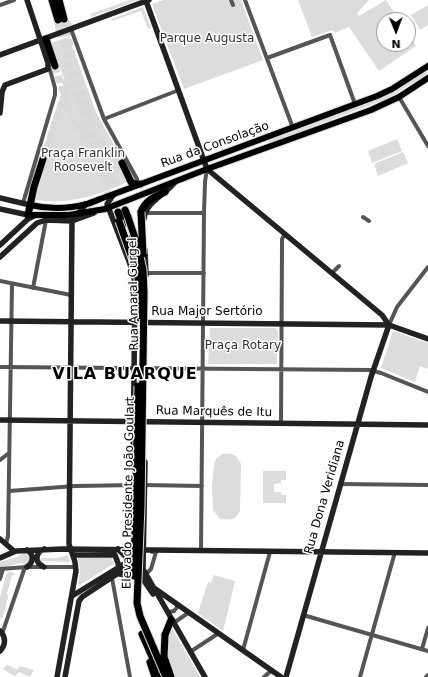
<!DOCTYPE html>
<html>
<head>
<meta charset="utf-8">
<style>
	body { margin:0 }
	#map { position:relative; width:428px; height:677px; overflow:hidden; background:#fff; font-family:"DejaVu Sans",sans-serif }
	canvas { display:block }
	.north { position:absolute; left:376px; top:12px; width:40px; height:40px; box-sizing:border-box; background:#fff; border:1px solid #999; border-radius:50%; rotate:179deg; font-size:11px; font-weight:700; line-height:16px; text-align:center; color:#000 }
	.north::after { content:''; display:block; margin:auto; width:14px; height:18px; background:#000; clip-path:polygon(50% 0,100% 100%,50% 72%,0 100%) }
</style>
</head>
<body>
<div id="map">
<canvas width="428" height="677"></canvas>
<div class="north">N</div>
</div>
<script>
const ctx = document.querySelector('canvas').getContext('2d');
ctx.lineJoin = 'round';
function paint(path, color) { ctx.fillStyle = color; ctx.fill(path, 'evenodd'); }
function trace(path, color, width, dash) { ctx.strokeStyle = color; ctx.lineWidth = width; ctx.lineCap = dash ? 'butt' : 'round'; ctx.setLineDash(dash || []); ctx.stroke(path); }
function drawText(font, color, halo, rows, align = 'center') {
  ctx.font = font + ' "DejaVu Sans",sans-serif'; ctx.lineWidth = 3; ctx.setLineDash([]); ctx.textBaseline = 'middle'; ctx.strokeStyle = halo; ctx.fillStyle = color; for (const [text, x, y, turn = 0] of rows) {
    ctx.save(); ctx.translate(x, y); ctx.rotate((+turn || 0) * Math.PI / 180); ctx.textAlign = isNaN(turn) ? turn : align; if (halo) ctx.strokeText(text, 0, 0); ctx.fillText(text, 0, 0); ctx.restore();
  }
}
paint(new Path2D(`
	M130,0H139L91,17L90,14Z
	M164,0H241L263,60L184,89L152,4Z
	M298,0H369L357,13L359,16L386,0L399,20H384V44H408V33L416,46L379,71L349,27L335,33L333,30L312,37Z
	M428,5V25L420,30L411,15Z
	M143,7L151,28L148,29L141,11L112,21L111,19Z
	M70,20L72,25L56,32L54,23Z
	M69,37L96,112L123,162L120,163L127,182C98,196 67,205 35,200L47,159L41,156L64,85L59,81L64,79L51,43Z
	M426,72L428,74L386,99L269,143L268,141L387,96Z
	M397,139L402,151L372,163L368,151Z
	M403,152L408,163L378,176L374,164Z
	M210,328H276L278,331L277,364H208Z
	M393,331L428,343V369L420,366L415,382L381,368Z
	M222,454C232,452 237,455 241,464L240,511C234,521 231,520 220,519L213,510L212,486L214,464L216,459Z
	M263,471H286V480H281V483L274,484V492H281V495H286V503H263Z
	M22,554H27L30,558L28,565H24L21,563L0,568V562L17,557Z
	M68,555L70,562L42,561L40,559L41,558H57Z
	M78,558H112L115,563L78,586L80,571Z
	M8,572H12L15,574L12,576L7,593L8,597L3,617L0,619V598L6,575Z
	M214,575L235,581L223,631L198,613L208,582L211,583Z
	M171,627L200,677H175C166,654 163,652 171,627Z
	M7,665L17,669L20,666L34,670L30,677L19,672L14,677V676L3,669Z`), '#dcdcdc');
trace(new Path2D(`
	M64,19L73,59L97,140L125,210
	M58,20L71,75L93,145L95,159L116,214
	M55,66L70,114L92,154
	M99,141L122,163
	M43,159L71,75`), '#d9d9d9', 7, [7, 3.5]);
const primary = new Path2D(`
	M30,205C48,209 68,209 87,204C96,201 104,197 114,194L377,96L392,89L428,66
	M28,215H69L105,209L207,169L371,110L399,97L428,78`);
const highway = new Path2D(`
	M52,0L58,20
	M59,0L64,19
	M46,39L55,66
	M122,163L131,182L135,184H140
	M125,210L128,217
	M118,212L123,225
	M141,212C145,201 155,196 165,192
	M28,215L34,187L43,159
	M129,239L136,261
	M142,634L161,677
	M165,635L171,620
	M150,662L155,677`);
trace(primary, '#dbdbdb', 8);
trace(highway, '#dbdbdb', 9);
trace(new Path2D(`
	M231,0L233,5
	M245,0L293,128
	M0,5L14,0
	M71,29L104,119L137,179
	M267,58L330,35L355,104
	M399,97L428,146
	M104,119L179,90
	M23,203L55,95V88L50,70L48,69
	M144,213H204
	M363,217L369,221
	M334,271L339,266
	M146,273H204
	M0,281L71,295
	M33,288L46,220
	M389,325L397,307L428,267
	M0,367L370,370L381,373L428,392
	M281,423L282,247V239L285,234
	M0,460L9,453
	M340,484L428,485
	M143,485L202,486
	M9,491L75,486L136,485
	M6,544L8,536L12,284
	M201,551L204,213L205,182L207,169
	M0,569L27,567H76
	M146,574L151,569L156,552H152
	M112,578L130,677
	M0,579L3,569
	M169,612L174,611L178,606
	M303,615L428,651
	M175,622L188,613
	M2,634L25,567
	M422,649L428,628
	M243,650L270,552
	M190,652L219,633
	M264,677L272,670
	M360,677L395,552
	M426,677L428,675`), '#555', 4);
trace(new Path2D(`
	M146,1L207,169L382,315L389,325
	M0,55L149,0
	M0,113L2,92L5,85L48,69V63L27,0
	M114,194L107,204L130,264L135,282L133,467
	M0,198L30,205
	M0,209L28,215
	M144,219C145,202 166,195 175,182
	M0,245L28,219L36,215
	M145,250L146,275
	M0,257L37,223L46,220L72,221L94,213
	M0,321L389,325L428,339
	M0,420L428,425
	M145,462L143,569L205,677
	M0,539L14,551
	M118,549L130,561
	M27,550C34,554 34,562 27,567
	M73,555H115L118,563L119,570
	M0,558L16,551L62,549L428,553
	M44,567C37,564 35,559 39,552L44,549
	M138,572L153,594
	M119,574L137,576
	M154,588L281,677
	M72,596L129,561
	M0,631C6,637 6,645 0,651
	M57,677L76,571L75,562L69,544L72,221L86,204
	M65,677L79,601L82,597L123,570L130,560L132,548
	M286,677L371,377L389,325`), '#222', 5.5);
trace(primary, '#000', 6);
trace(highway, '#000', 7);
const highwayBridge = new Path2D(`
	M141,212L143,254
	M128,217L138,247L143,270L144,292L141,506L137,603L140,616L166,677
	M119,221L137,272L139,286L138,316
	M134,576L138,386
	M165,635L164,657L171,677`);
trace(highwayBridge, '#dbdbdb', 9, []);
trace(highwayBridge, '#000', 7);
drawText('12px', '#333', '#fff', [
	["Parque Augusta",207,39],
	["Praça Franklin",83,154],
	["Roosevelt",83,168],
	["Praça Rotary",243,346]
]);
drawText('12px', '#000', '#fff', [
	["Rua da Consolação",215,145,-20],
	["Rua Amaral Gurgel",134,294,-91],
	["Rua Major Sertório",207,312],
	["Rua Marquês de Itu",214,412,1],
	["Elevado Presidente João Goulart",129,493,-89],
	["Rua Dona Veridiana",325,497,-74]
]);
ctx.letterSpacing = '1px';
drawText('bold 16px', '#000', '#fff', [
	["VILA BUARQUE",125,375]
]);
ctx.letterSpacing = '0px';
</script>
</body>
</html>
